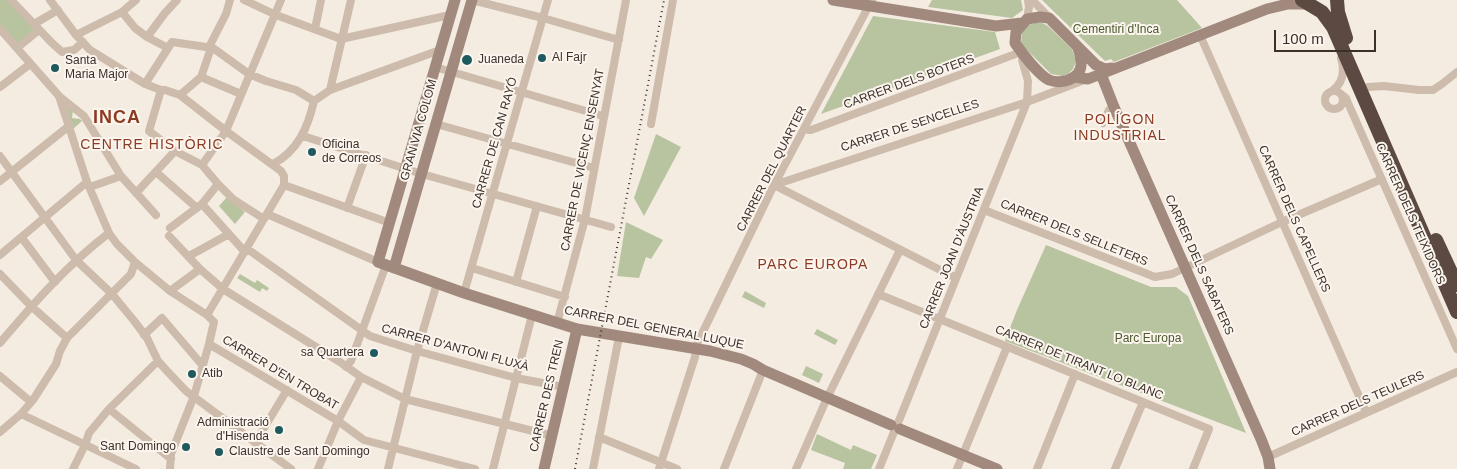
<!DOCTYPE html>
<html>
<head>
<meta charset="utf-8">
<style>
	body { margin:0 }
	#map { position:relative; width:1457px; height:469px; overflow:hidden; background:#f4ebe1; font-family:Helvetica,sans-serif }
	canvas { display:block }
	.scale { position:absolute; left:1274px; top:30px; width:102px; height:22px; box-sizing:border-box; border:2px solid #3b302b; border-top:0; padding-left:6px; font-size:15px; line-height:18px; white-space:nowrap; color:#3b302b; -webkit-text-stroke:4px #fbf5ee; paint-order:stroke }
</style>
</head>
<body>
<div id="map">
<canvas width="1457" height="469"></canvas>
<div class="scale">100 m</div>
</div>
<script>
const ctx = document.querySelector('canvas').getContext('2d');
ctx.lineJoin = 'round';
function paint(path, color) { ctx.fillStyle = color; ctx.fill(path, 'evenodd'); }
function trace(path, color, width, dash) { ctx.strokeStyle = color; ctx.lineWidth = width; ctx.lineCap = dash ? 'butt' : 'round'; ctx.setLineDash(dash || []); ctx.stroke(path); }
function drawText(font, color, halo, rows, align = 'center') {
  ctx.font = font + ' Helvetica,sans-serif'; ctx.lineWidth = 4; ctx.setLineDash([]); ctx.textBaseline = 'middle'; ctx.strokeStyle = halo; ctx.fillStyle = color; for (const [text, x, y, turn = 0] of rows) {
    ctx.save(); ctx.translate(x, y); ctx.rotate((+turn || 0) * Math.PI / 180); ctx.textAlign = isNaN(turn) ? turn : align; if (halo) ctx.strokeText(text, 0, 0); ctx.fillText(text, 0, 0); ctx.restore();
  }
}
paint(new Path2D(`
	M0,0H11L39,30L17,48L0,29Z
	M932,0H1021L1023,10L1012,18L928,7Z
	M1042,0H1177L1202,28L1114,62L1111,59L1105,61Z
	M873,16L995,32L1000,49L821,114Z
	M1035,23H1042L1048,26L1072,49L1076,61L1073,69L1068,74L1063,76L1051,74L1025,48L1021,42L1022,33L1028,25Z
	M66,105L73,110L72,118L80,119L82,121L73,129Z
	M656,134L681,147L644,216L634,198Z
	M227,197L245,212L235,224L219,206Z
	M626,222L663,240L651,259L646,257L639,278L617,276Z
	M1046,245L1151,287H1176L1188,296L1246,433L1005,341L1017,310Z
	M240,274L255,283L257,280L269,288L267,291L262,288L260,292L237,278Z
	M745,291L766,303L764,308L742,297Z
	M817,329L838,340L835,345L814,334Z
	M806,366L823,374L819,383L802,375Z
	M817,434L851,450L853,445L877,455L871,469H843L845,463L811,450Z`), '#b8c4a0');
trace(new Path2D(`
	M11,0L52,43L62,52L74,50L83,42
	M50,0L76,35L90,50L145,84L161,90H165L180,95L226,131L281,171L284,176V185L207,315
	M244,0L276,15L341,39
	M472,0L543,18L619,40
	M1032,0L1044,12L1049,18
	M122,12L135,28L147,37L168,48
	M1027,19L1029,7L1028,0
	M34,24L58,10
	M0,29L59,96L84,116L121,176L156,215
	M315,29L321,0
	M76,35L122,12L136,0
	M1200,35L1366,412
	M147,37L165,13L177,0
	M341,39L450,15
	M17,48L39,30
	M435,67L603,116
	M201,77L210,51L209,47L226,14L230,0
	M145,84L172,42L213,48L249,74L266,81L296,90L314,101
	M0,87L30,64
	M1368,87L1384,86L1419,90H1433L1442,84L1457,72
	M161,90L149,131L175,151L202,165L218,184L233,199L264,219
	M330,90L351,0
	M1325 100a9 9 0 1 1 18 0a9 9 0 1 1-18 0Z
	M1332,91C1343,83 1345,71 1341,58
	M1341,94L1346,98L1348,103L1457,349
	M180,95L201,77L241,94
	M59,96L87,182L109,233L117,244L135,262L170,291L207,315L214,322L209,344L194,396L171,454L170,469
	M314,101L330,90L440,50
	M1103,123L1109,110L1114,107
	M436,124L594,168
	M651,124L673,0
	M805,128L808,130H811L1021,52
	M303,136L422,174L611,227
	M0,156L76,260L112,294L135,322L147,338L158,361L167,371L186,391L291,469
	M273,164C298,151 308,127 314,101
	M202,165L226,131L281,0
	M156,172L197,208
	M0,181L69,126
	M284,185L390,223
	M774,185L1027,102L1087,79
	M774,185L956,278
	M90,187L121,176
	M136,193L175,151
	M202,204L245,252
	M347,208L366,155
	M984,210L1155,277L1172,274L1282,222L1382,179
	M267,214L378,262
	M170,228L202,204L218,184
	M169,236L200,269L223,289L340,362L361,377L405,399L553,436
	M22,238L55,282
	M246,248L370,336L417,351L516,378L564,387
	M0,255L87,182
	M189,256L229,234
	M472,268L565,297
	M0,274L31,306L67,338
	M516,282L537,206
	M170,291L200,269
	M464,293L548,0
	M878,294L1209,429L1193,469
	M557,323L585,219L626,0
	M144,335L162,318L203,366
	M0,343C33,304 68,264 109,233
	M209,344L338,421L364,440L475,469
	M346,367L351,361L386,265
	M0,376L31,402
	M109,409L171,459
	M21,414L136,469
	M898,423L1027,102L1028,81L1022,60L1023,54
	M0,432L21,414L33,400L56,364L60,351L67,338L131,274L135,262
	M599,437L677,469
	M255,443L287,390
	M1268,457L1457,372
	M73,469L85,445L89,433L109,409L158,361
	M318,469L338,421L361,377
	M388,469L417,351L437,283
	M493,469L532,315
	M593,469L619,337
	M659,469L695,357L697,344L772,189L872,0
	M724,469L763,370
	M796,469L827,398L900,250
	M879,469L894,432
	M957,469L1007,347
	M1037,469L1075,374
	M1115,469L1143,402`), '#cdbbac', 8);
trace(new Path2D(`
	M455,0L378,262L464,293L577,329L710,351L741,359L753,364L763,370L891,425
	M833,0L996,26L1022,23
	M1078,48C1083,63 1084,76 1065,81C1060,82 1054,82 1049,80C1038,74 1022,53 1015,43L1016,32L1027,19L1040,17L1049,18L1096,65L1105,69L1112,68
	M1101,74L1114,107L1261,439L1268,457L1270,469
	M1075,77L1088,79L1267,9L1288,4H1308
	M394,268L472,0
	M900,429L997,469
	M544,469L577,329`), '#a18a7d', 11);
trace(new Path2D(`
	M1302,0L1322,12L1333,27L1457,312
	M1337,0L1338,12L1346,38
	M1436,240L1457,285`), '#5c4a42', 14);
trace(new Path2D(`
	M575,469L664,0`), '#3b302b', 2, [1, 4]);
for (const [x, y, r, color] of [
	[542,58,5,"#1f5a5e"],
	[467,60,6,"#1f5a5e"],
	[55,68,5,"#1f5a5e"],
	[312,152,5,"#1f5a5e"],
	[374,353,5,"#1f5a5e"],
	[192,374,5,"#1f5a5e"],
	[279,430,5,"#1f5a5e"],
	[186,447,5,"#1f5a5e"],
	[219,452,5,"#1f5a5e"]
]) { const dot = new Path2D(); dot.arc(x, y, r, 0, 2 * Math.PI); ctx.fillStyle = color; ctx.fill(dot); trace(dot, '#fbf5ee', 2); }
drawText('12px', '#4a5a2e', '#fbf5ee', [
	["Cementiri d'Inca",1116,30],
	["Parc Europa",1148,339]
]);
drawText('12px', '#3b302b', '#fbf5ee', [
	["Al Fajr",552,58],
	["Juaneda",478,60],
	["Santa",65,61],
	["Maria Major",65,75],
	["Oficina",322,145],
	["de Correos",322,159],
	["sa Quartera",364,353,"right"],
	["Atib",202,374],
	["Administració",269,423,"right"],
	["d'Hisenda",269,437,"right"],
	["Sant Domingo",176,447,"right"],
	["Claustre de Sant Domingo",229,452]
], 'left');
drawText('12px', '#3b302b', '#fbf5ee', [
	["CARRER DELS BOTERS",909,82,-20],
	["CARRER DE SENCELLES",910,126,-18],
	["GRAN VIA COLOM",419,130,-74],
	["CARRER DE CAN RAYÓ",495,143,-74],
	["CARRER DE VICENÇ ENSENYAT",583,160,-79],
	["CARRER DEL QUARTER",772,169,-63],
	["CARRER DELS TEIXIDORS",1410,214,66],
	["CARRER DELS CAPELLERS",1294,219,66],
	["CARRER DELS SELLETERS",1074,233,22],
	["CARRER JOAN D'ÀUSTRIA",952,258,-68],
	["CARRER DELS SABATERS",1199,265,66],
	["CARRER DEL GENERAL LUQUE",654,328,11],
	["CARRER D'ANTONI FLUXÀ",455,348,15],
	["CARRER DE TIRANT LO BLANC",1079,363,22],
	["CARRER D'EN TROBAT",280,373,31],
	["CARRER DES TREN",547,396,-77],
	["CARRER DELS TEULERS",1358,404,-24]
]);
ctx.letterSpacing = '1px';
drawText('14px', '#8c3b22', '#fbf5ee', [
	["POLÍGON",1120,120],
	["INDUSTRIAL",1120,136],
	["CENTRE HISTÒRIC",152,145],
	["PARC EUROPA",813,265]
]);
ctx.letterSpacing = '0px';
ctx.letterSpacing = '1px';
drawText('bold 18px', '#8c3b22', '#fbf5ee', [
	["INCA",117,118]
]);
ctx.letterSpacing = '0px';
</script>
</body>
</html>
